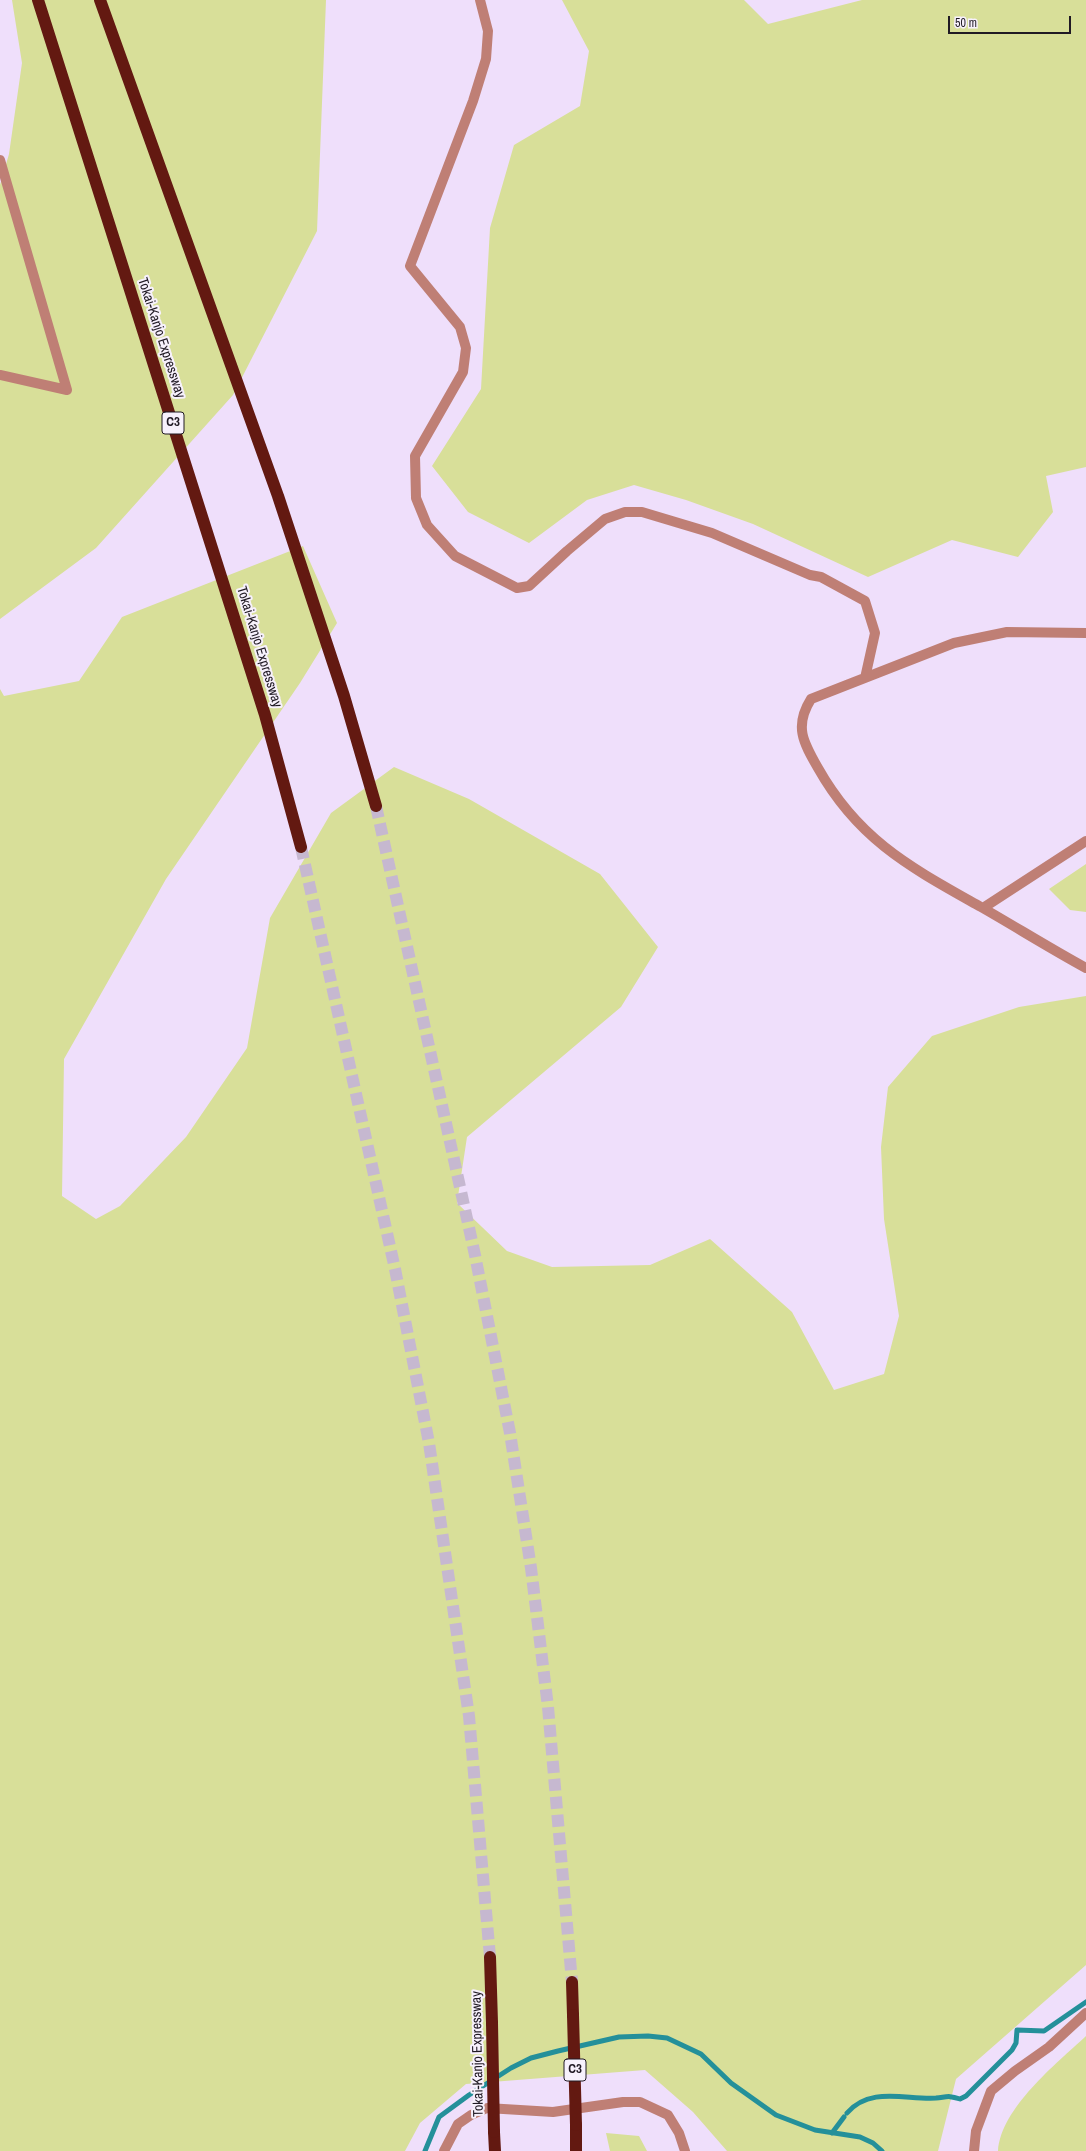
<!DOCTYPE html>
<html>
<head>
<meta charset="utf-8">
<style>
	body { margin:0 }
	#map { position:relative; width:1086px; height:2151px; overflow:hidden; background:#efdffb; font-family:"Archivo Narrow",sans-serif }
	canvas { display:block }
	.scale { position:absolute; left:948px; top:16px; width:123px; height:18px; box-sizing:border-box; border:2px solid #201a24; border-top:0; padding-left:5px; font-size:12px; line-height:14px; white-space:nowrap; color:#201a24; -webkit-text-stroke:3px #f7f1fc; paint-order:stroke }
</style>
</head>
<body>
<div id="map">
<canvas width="1086" height="2151"></canvas>
<div class="scale">50 m</div>
</div>
<script>
const ctx = document.querySelector('canvas').getContext('2d');
ctx.lineJoin = 'round';
function paint(path, color) { ctx.fillStyle = color; ctx.fill(path, 'evenodd'); }
function trace(path, color, width, dash) { ctx.strokeStyle = color; ctx.lineWidth = width; ctx.lineCap = dash ? 'butt' : 'round'; ctx.setLineDash(dash || []); ctx.stroke(path); }
function drawText(font, color, halo, rows, align = 'center') {
  ctx.font = font + ' "Archivo Narrow",sans-serif'; ctx.lineWidth = 4; ctx.setLineDash([]); ctx.textBaseline = 'middle'; ctx.strokeStyle = halo; ctx.fillStyle = color; for (const [text, x, y, turn = 0] of rows) {
    ctx.save(); ctx.translate(x, y); ctx.rotate((+turn || 0) * Math.PI / 180); ctx.textAlign = isNaN(turn) ? turn : align; if (halo) ctx.strokeText(text, 0, 0); ctx.fillText(text, 0, 0); ctx.restore();
  }
}
paint(new Path2D(`
	M12,0H326L317,231L233,395L96,548L0,619V185L9,154L22,63Z
	M562,0H744L768,24L862,0H1086V467L1046,476L1053,512L1018,557L952,540L868,577L753,524L686,500L634,485L587,500L529,543L468,512L432,466L481,389L490,228L514,145L580,106L589,51Z
	M303,546L337,623L300,683L166,879L64,1059L62,1196L96,1219L120,1206L186,1137L247,1048L270,918L331,813L394,767L469,799L600,874L658,947L621,1007L467,1137L457,1203L507,1251L552,1267L650,1265L710,1239L792,1312L834,1390L884,1374L899,1316L884,1219L881,1147L888,1087L932,1036L1019,1007L1086,996V1965L956,2079L938,2151H727L693,2112L645,2070L466,2084L420,2123L405,2151H0V689L4,696L79,681L122,617Z
	M1086,864V912L1070,910L1049,889Z
	M1086,2036V2151H998C1001,2108 1056,2064 1086,2036Z
	M606,2133L639,2136L647,2151H610Z`), '#d8df99');
trace(new Path2D(`
	M847,2113C870,2086 906,2100 936,2098C947,2097 948,2095 960,2099L966,2096L1012,2050L1016,2043L1017,2030L1044,2031L1086,2002
	M832,2133L844,2117
	M425,2151L439,2117L469,2095L511,2068L531,2058L558,2051L619,2037L648,2036L667,2038L701,2054L731,2083L776,2115L815,2130L860,2137L873,2143L882,2151`), '#24909a', 5);
trace(new Path2D(`
	M376,806L475,1255L510,1433L531,1568L548,1707L572,1982
	M301,847L395,1269L429,1443L469,1716L490,1957`), '#c6b8d0', 12, [12, 6]);
trace(new Path2D(`
	M480,0L488,31L486,59L473,101L410,266L460,327L466,348L463,372L415,456L416,498L427,525L455,556L517,588L529,586L567,551L605,519L625,512H642L712,533L810,575L821,577L865,601L875,633L865,678
	M0,160L67,390L0,375
	M1086,633L1007,632L954,643L811,699C794,726 803,742 818,768C859,841 912,868 981,907C1016,927 1051,949 1086,968
	M983,908L1086,841
	M444,2151L458,2124L471,2115L487,2108L553,2112L623,2102H640L668,2115L679,2133L685,2151
	M974,2151L976,2131L991,2091L1015,2071L1049,2047L1086,2013`), '#bf7f75', 10);
trace(new Path2D(`
	M38,0L265,715L301,847
	M100,0L278,496L344,696L376,806
	M490,1957L492,2023
	M572,1982L573,2015
	M576,2125V2151
	M494,2132L495,2151`), '#631911', 12);
trace(new Path2D(`
	M573,2015L576,2125
	M492,2023L494,2132`), '#631911', 12);
for (const [x, y, w] of [
	[173,423,22],
	[575,2070,22]
]) { const box = new Path2D(); box.roundRect(x - w / 2, y - 11, w, 22, 3); ctx.fillStyle = '#f7f1fc'; ctx.fill(box); trace(box, '#201a24', 1); }
drawText('bold 13px', '#201a24', null, [
	["C3",173,423],
	["C3",575,2070]
]);
drawText('14px', '#201a24', '#f7f1fc', [
	["Tokai-Kanjo Expressway",161,338,72],
	["Tokai-Kanjo Expressway",259,647,73],
	["Tokai-Kanjo Expressway",478,2054,-91]
]);
</script>
</body>
</html>
